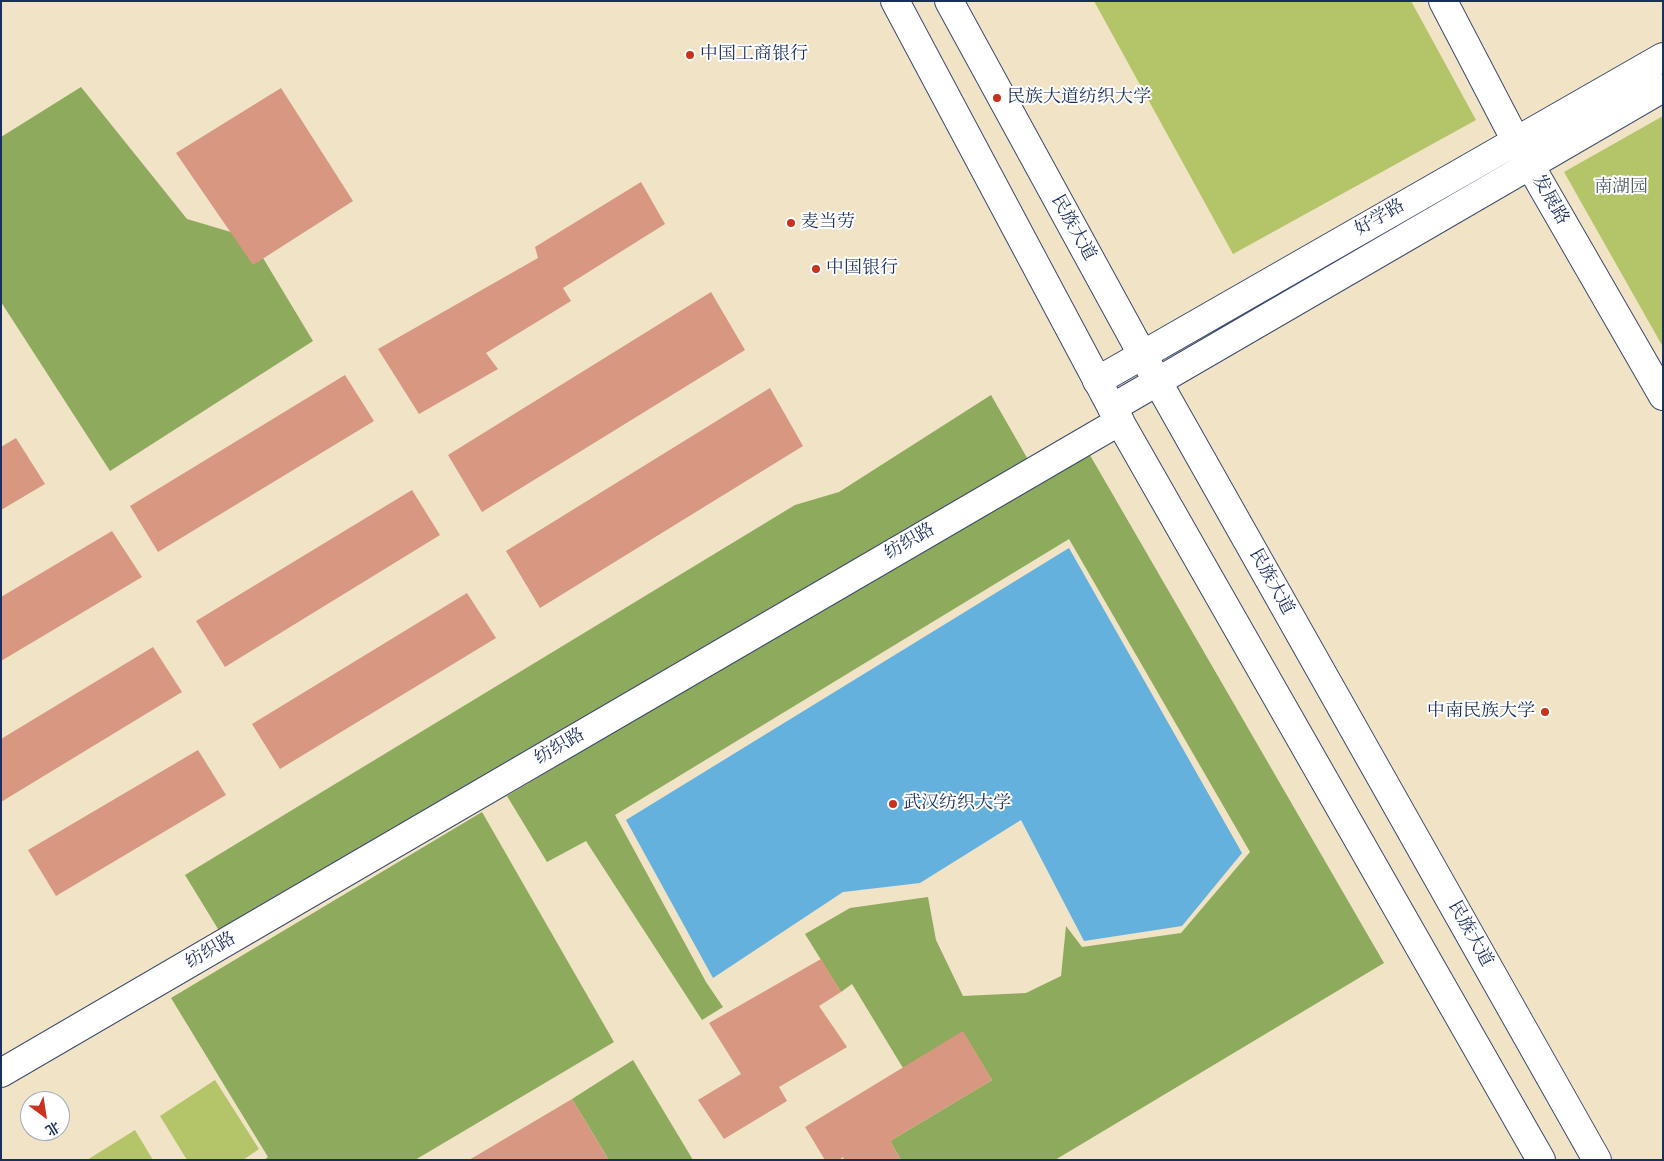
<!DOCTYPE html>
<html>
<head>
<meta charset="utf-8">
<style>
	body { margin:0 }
	#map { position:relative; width:1664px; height:1161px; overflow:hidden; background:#f0e3c6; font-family:"Libre Bodoni","Noto Serif SC",serif }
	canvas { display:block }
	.frame { position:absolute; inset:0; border:2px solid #1b2f5e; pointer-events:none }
	.north { position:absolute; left:20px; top:1091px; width:50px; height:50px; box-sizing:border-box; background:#fff; border:1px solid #a4acbf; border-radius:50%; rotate:149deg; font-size:14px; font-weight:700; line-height:20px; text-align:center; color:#1b2f5e }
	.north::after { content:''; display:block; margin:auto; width:18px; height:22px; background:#c8321e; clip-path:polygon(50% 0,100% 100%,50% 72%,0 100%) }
</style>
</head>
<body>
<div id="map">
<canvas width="1664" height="1161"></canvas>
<div class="frame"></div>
<div class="north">北</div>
</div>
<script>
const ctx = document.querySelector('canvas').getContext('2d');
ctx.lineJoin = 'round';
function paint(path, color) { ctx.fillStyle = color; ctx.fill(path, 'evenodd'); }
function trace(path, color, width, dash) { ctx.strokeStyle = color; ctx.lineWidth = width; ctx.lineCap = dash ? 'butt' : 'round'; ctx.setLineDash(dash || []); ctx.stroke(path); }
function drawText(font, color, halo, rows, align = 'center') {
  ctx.font = font + ' "Libre Bodoni","Noto Serif SC",serif'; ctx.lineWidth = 4; ctx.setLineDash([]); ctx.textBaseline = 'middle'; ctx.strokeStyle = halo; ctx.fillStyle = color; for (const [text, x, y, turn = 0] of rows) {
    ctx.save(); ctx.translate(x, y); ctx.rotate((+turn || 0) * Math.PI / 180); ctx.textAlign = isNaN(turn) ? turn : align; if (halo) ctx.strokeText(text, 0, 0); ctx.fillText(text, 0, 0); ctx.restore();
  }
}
paint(new Path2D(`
	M1094,1H1411L1476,120L1233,254Z
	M1663,116V347L1564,172Z
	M215,1080L259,1149L243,1160H187L160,1116Z
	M135,1130L153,1160H87Z`), '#b3c568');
paint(new Path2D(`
	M81,87L187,219L251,238L313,341L110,471L1,302V137Z
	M991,395L1034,470L226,942L185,875L795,505L839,492Z
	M1087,450L1384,963L1055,1160H901L890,1141L992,1080L963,1032L903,1068L852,984L841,992L805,934L850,908L928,897L936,940L963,996L1026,993L1061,976L1066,926L1082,947L1181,933L1250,852L1069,539L615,815L706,982L723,1007L702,1020L586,841L547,862L507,796Z
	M482,812L614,1042L415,1160H264L268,1157L171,998Z
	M633,1060L693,1160H609L572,1099Z`), '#8eaa5c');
paint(new Path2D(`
	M1069,548L1242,853L1182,926L1084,941L1021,820L920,883L843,892L713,978L626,820Z`), '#64b1de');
paint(new Path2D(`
	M281,88L353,201L253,265L176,153Z
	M641,182L665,224L563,288L571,301L486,353L498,369L419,414L378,349L538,258L535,247Z
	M711,292L745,350L482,512L448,455Z
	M345,375L374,421L158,552L130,506Z
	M770,388L803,446L540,608L506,551Z
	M16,438L45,484L1,510V447Z
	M412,490L440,535L225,667L196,621Z
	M112,531L142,577L1,661V597Z
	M467,593L496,638L280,769L252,724Z
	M153,647L182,692L1,802V739Z
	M198,750L226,795L56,896L28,850Z
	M821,959L841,992L819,1006L847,1047L779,1087L787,1101L724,1139L698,1100L741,1074L709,1023Z
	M963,1031L992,1080L890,1141L901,1160H844L843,1157L839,1160H825L805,1127Z
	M572,1099L609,1160H469Z`), '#d79781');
const minor = new Path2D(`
	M1443,1L1516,141L1663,396
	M1097,381L1663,57
	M1112,408L1663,88`);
const major = new Path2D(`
	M895,1L1112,408L1541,1160
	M949,1L1142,354L1597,1160
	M1,1073L1120,421`);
trace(minor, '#3b4a6e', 30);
trace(major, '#3b4a6e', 30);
trace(minor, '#fff', 28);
trace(major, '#fff', 28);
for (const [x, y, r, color] of [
	[690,55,5,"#c8321e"],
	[997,98,5,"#c8321e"],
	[791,223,5,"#c8321e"],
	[816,269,5,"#c8321e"],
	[1545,712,5,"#c8321e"],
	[893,804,5,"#c8321e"]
]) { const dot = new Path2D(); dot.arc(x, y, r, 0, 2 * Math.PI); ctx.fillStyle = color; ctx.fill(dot); trace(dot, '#fff', 2); }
drawText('18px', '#1b2f5e', '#fff', [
	["中国工商银行",700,55],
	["民族大道纺织大学",1007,98],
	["麦当劳",801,223],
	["中国银行",826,269],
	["中南民族大学",1535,712,"right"],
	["武汉纺织大学",903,804]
], 'left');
drawText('18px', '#495c61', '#fff', [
	["南湖园",1621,188]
]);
drawText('18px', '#1b2f5e', '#fff', [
	["发展路",1550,200,60],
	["好学路",1380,218,-30],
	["民族大道",1073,228,61],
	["纺织路",910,542,-30],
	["民族大道",1271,582,61],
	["纺织路",560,747,-30],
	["民族大道",1470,934,61],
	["纺织路",211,951,-30]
]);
</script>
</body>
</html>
